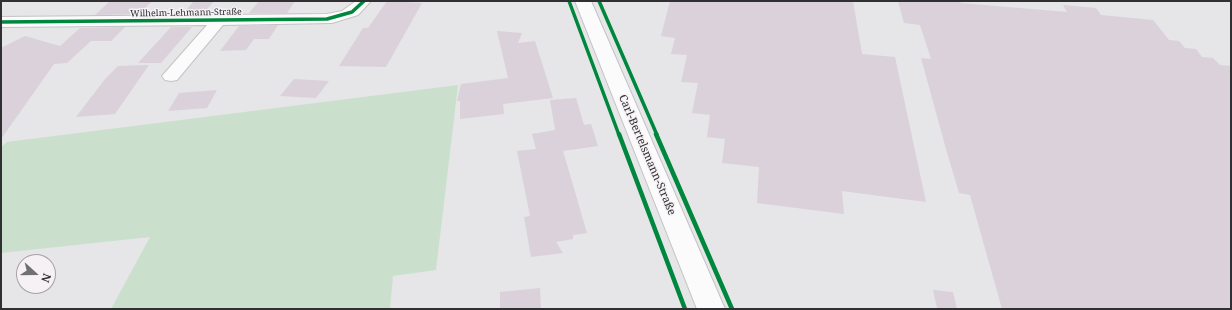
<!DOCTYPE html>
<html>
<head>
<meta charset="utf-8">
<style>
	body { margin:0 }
	#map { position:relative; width:1232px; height:310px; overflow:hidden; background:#e6e5e7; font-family:"Noto Serif",serif }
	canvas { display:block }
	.frame { position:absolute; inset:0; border:2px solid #302f31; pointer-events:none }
	.north { position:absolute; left:16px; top:254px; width:40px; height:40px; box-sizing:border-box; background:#f5f1f5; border:1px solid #a6a3a7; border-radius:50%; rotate:111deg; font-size:11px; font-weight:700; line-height:16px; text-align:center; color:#302f31 }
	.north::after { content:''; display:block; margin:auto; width:14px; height:18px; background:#706f71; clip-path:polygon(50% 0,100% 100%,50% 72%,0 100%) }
</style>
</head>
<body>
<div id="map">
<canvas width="1232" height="310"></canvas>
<div class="frame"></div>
<div class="north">N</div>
</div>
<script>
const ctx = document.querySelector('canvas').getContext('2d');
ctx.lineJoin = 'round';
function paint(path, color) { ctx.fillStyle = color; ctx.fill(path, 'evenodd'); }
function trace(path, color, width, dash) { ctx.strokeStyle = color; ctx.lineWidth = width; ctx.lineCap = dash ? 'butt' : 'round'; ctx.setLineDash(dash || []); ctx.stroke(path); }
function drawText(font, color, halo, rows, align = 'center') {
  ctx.font = font + ' "Noto Serif",serif'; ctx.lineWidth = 3; ctx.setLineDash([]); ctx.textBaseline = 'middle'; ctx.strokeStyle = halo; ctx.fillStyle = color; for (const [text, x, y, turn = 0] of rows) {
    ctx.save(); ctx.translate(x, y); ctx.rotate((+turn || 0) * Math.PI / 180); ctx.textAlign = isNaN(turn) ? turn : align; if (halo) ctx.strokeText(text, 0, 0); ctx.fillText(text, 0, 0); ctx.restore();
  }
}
paint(new Path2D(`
	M458,85L436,270L393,276L390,309H111L150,237L1,253V147L7,142Z`), '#cbe0cc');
paint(new Path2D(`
	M110,1H152L139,14L95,15Z
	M194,1H214L203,14H183Z
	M259,1H295L287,13H249Z
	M387,1L422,3L386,67L339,66L363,28H368Z
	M670,1H853L862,54L895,57L926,202L842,191L844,214L757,203L759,167L722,163L725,139L707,137L710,115L692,113L698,83L681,82L687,55L671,54L675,38L661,36Z
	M898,1H960L961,3L1067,12L1063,5L1096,8L1101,15L1153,20L1169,40L1179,41L1185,48L1196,49L1202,57L1213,58L1220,65L1231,66V309H1002L970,195L959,193L946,149L921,58L931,59L920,25L904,23Z
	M278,25L269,39H254L246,50L220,51L239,26Z
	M125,27L111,41H91L67,63L54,64L1,139V48L25,36L60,46L80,28Z
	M171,27H192L161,63H138Z
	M497,31L522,33L518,43L535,41L553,98L503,104L504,114L460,119V101H457L461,84L508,78Z
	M149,65L115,114L76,117L105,79L118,66Z
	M294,79L329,81L316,98L280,96Z
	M217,90L207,108L168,111L179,93Z
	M576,98L584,125L591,124L598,146L563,151L587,233L573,235V239L556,242L563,253L531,257L524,217L530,216L517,151L536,149L532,134L555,130L550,100Z
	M540,288L541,309H500V292Z
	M933,290L953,292L957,309L937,308Z`), '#dad1db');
const minor = new Path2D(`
	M356,1H371L358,15L332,23L223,25L177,80L171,81L165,80L162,76L207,25L1,27V17L327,14L342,11Z`);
const secondary = new Path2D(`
	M575,1H591L725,309H697Z`);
trace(minor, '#c4c3c4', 2);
trace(secondary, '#c4c3c4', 2);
paint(minor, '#fbfbfb');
paint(secondary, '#fbfbfb');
trace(new Path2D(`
	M569,1L619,135
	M599,1L657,135
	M1,22L327,19L352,12L364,1`), '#00873e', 3.5);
trace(new Path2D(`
	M619,134L685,309
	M656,134L732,309`), '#00873e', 4.5);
drawText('9px', '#302f31', '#f5f1f5', [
	["Wilhelm-Lehmann-Straße",186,13,-1]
]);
drawText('11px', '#302f31', '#f5f1f5', [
	["Carl-Bertelsmann-Straße",647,155,67]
]);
</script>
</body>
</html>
